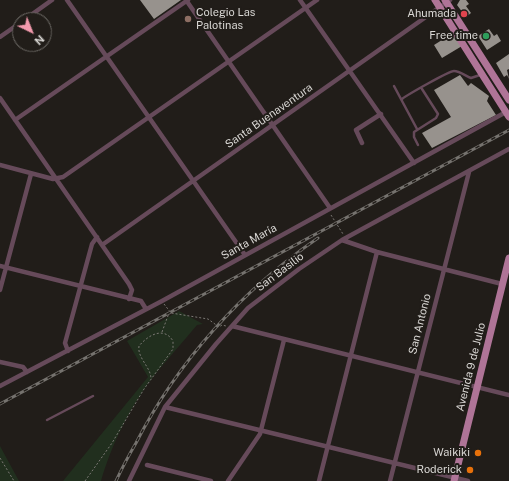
<!DOCTYPE html>
<html>
<head>
<meta charset="utf-8">
<style>
	body { margin:0 }
	#map { position:relative; width:509px; height:481px; overflow:hidden; background:#211d19; font-family:"Public Sans",sans-serif }
	canvas { display:block }
	.north { position:absolute; left:12px; top:12px; width:40px; height:40px; box-sizing:border-box; background:#211d19; border:1px solid #6b6864; border-radius:50%; rotate:137deg; font-size:11px; font-weight:700; line-height:16px; text-align:center; color:#dad8d5 }
	.north::after { content:''; display:block; margin:auto; width:14px; height:18px; background:#f29aad; clip-path:polygon(50% 0,100% 100%,50% 72%,0 100%) }
</style>
</head>
<body>
<div id="map">
<canvas width="509" height="481"></canvas>
<div class="north">N</div>
</div>
<script>
const ctx = document.querySelector('canvas').getContext('2d');
ctx.lineJoin = 'round';
function paint(path, color) { ctx.fillStyle = color; ctx.fill(path, 'evenodd'); }
function trace(path, color, width, dash) { ctx.strokeStyle = color; ctx.lineWidth = width; ctx.lineCap = dash ? 'butt' : 'round'; ctx.setLineDash(dash || []); ctx.stroke(path); }
function drawText(font, color, halo, rows, align = 'center') {
  ctx.font = font + ' "Public Sans",sans-serif'; ctx.lineWidth = 4; ctx.setLineDash([]); ctx.textBaseline = 'middle'; ctx.strokeStyle = halo; ctx.fillStyle = color; for (const [text, x, y, turn = 0] of rows) {
    ctx.save(); ctx.translate(x, y); ctx.rotate((+turn || 0) * Math.PI / 180); ctx.textAlign = isNaN(turn) ? turn : align; if (halo) ctx.strokeText(text, 0, 0); ctx.fillText(text, 0, 0); ctx.restore();
  }
}
paint(new Path2D(`
	M179,311L203,324L197,325C184,341 170,356 157,372C132,403 112,443 101,481H63L148,377L127,341Z
	M0,446L19,481H0Z`), '#212f1e');
paint(new Path2D(`
	M140,0H181L154,19Z
	M460,0H466L469,4L466,6L471,13L466,17L457,5Z
	M489,29L494,36L497,34L501,41L487,50L478,36Z
	M453,33L462,46L442,58L434,45Z
	M509,54V69L507,70L509,79L507,75L504,77L496,63Z
	M460,75L468,86L471,83L489,96L487,101L496,115L432,148L422,133L451,117L434,90Z`), '#97928d');
trace(new Path2D(`
	M331,215L343,234
	M164,304L171,313L208,319L219,327L222,325L226,326
	M162,332L169,313
	M0,458L14,481
	M85,481L112,443L144,389L173,349V341C164,326 148,335 139,346C137,358 151,367 151,379`), '#7c7975', 1, [2, 2]);
trace(new Path2D(`
	M394,86L417,129
	M402,99C407,95 449,71 454,71C459,71 466,76 471,78L480,75
	M418,145L414,137V132L436,118L438,114L422,89
	M47,420L93,396`), '#664a5a', 2.5);
trace(new Path2D(`
	M67,0L245,255
	M186,0L330,208
	M300,0L414,163
	M24,20L52,0
	M0,37L20,23
	M0,98L129,284L132,290L129,299
	M15,120L188,0
	M362,143L356,130L381,114
	M0,165L53,179L63,177L317,0
	M342,240L377,252L502,284
	M102,245L450,0
	M0,266L141,301L146,309
	M0,290L31,174
	M232,326L509,395
	M68,351L65,343L92,244L97,237
	M0,362L23,367L27,372
	M0,386L162,301L506,112
	M165,407L468,481
	M147,465L211,481
	M129,481L165,407L216,344L248,308L299,269L342,240L509,149
	M228,481L260,434L284,340
	M319,481L377,252
	M390,481L469,172`), '#664a5a', 4.5);
trace(new Path2D(`
	M435,0L509,117
	M445,0L509,100
	M454,481L509,258`), '#af7497', 7);
const rail = new Path2D(`
	M0,404L509,130
	M116,481C122,468 129,455 136,443C178,361 242,290 318,238`);
trace(rail, '#75726e', 3);
trace(rail, '#211d19', 1.5, [4.5]);
for (const [x, y, r, color] of [
	[464,14,4,"#e0444e"],
	[188,19,4,"#8d6e63"],
	[486,36,4,"#2e9e5b"],
	[478,453,4,"#e8710a"],
	[470,470,4,"#e8710a"]
]) { const dot = new Path2D(); dot.arc(x, y, r, 0, 2 * Math.PI); ctx.fillStyle = color; ctx.fill(dot); trace(dot, '#211d19', 1.5); }
drawText('11px', '#dad8d5', '#211d19', [
	["Colegio Las",196,13,"left"],
	["Palotinas",196,26,"left"],
	["Ahumada",456,14],
	["Free time",478,36],
	["Waikiki",470,453],
	["Roderick",462,470]
], 'right');
drawText('11px', '#dad8d5', '#211d19', [
	["Santa Buenaventura",269,116,-35],
	["Santa María",249,242,-29],
	["San Basilio",280,272,-37],
	["San Antonio",420,324,-76],
	["Avenida 9 de Julio",471,367,-76]
]);
</script>
</body>
</html>
